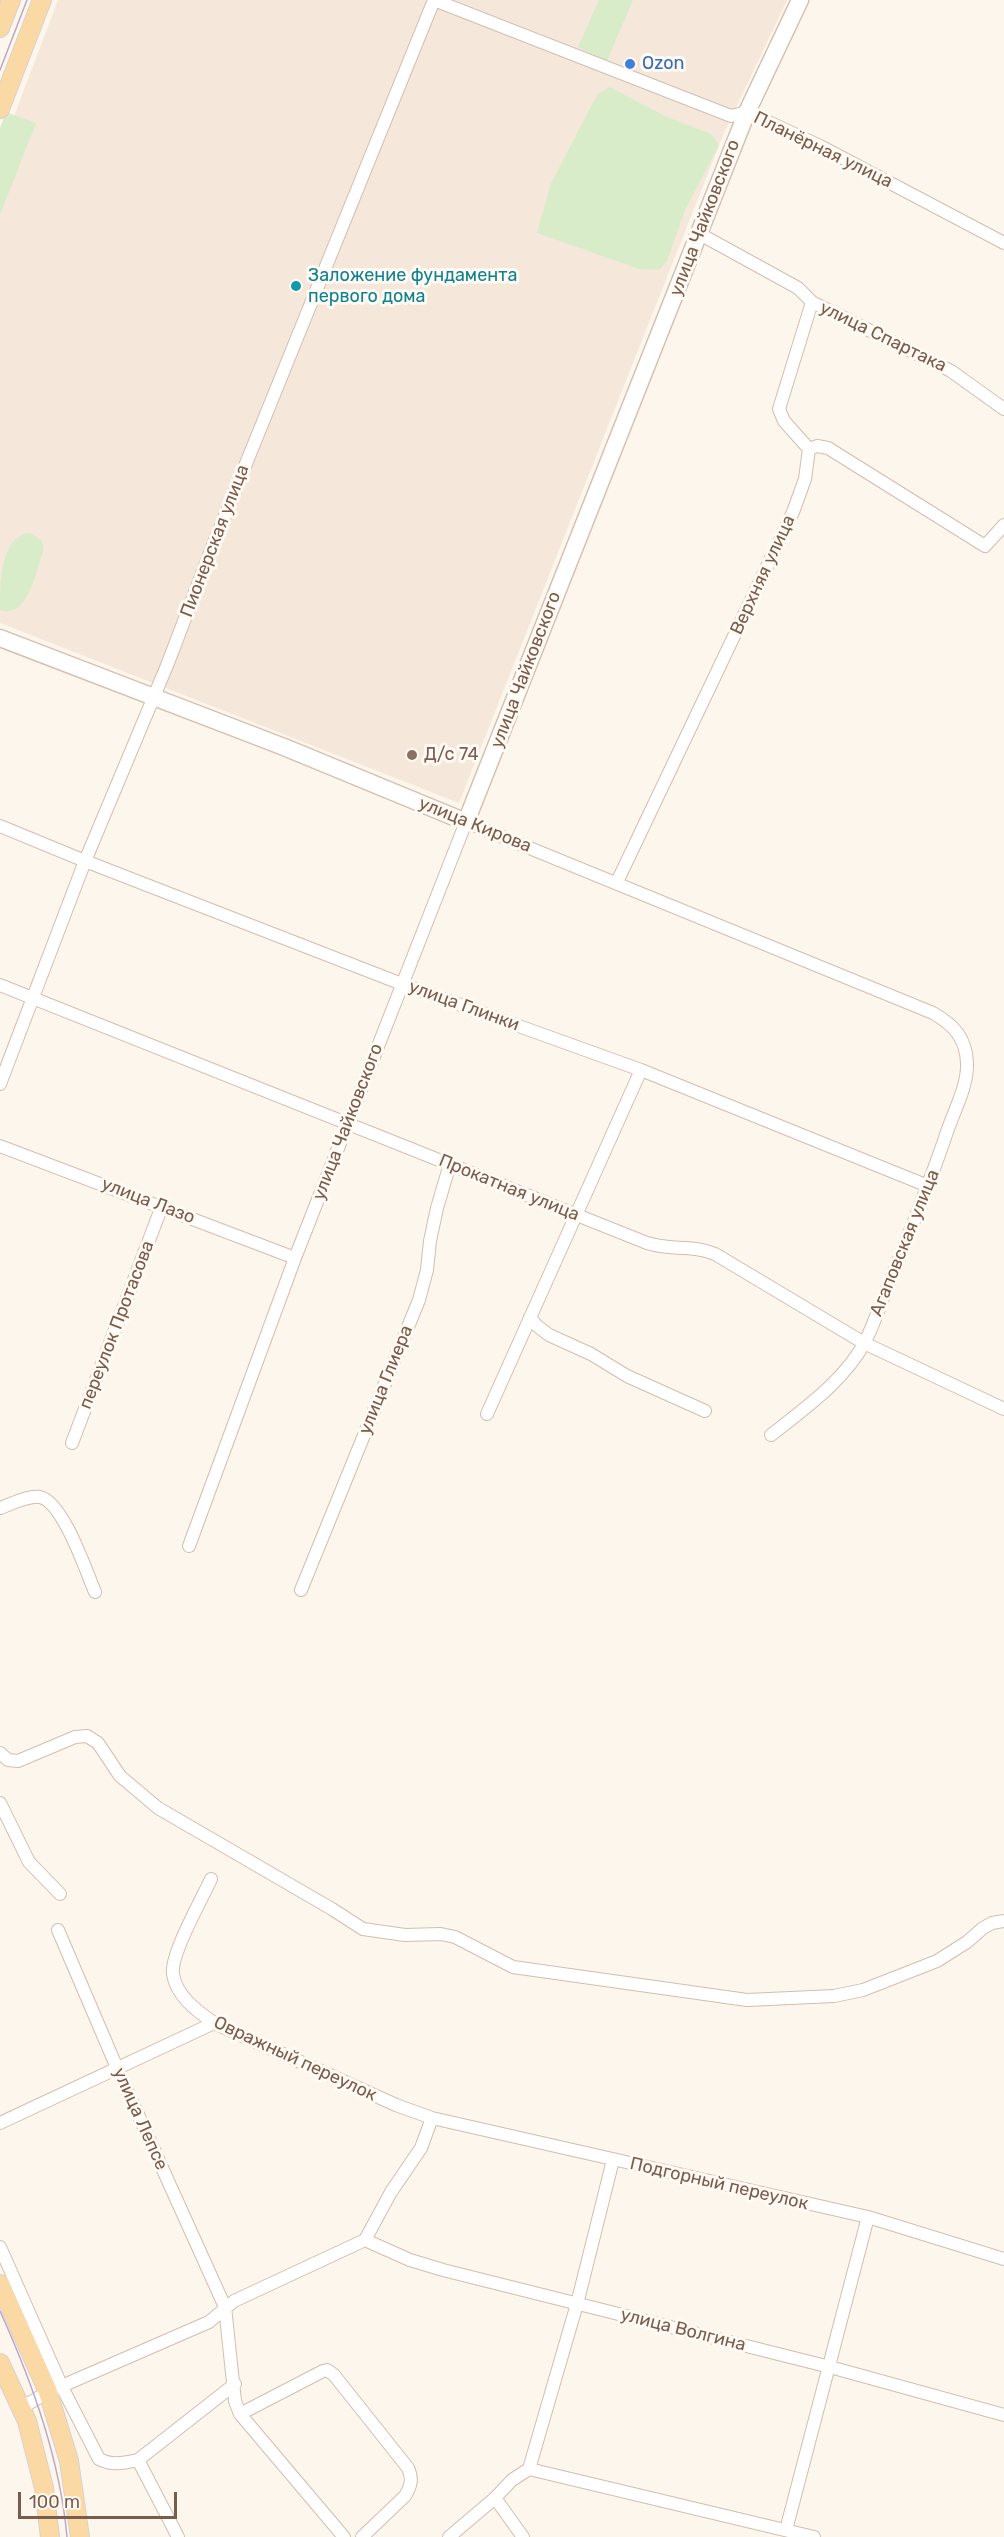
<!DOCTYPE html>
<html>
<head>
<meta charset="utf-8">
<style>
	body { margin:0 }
	#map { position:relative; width:1004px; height:2537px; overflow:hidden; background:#fdf6ec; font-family:Rubik,sans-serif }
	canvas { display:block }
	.scale { position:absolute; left:18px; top:2492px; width:159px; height:27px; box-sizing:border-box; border:3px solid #7a5c4d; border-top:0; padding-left:8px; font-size:18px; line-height:21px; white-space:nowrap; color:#7a5c4d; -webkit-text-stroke:4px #fffaf3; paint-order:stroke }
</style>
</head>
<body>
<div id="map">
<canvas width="1004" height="2537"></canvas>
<div class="scale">100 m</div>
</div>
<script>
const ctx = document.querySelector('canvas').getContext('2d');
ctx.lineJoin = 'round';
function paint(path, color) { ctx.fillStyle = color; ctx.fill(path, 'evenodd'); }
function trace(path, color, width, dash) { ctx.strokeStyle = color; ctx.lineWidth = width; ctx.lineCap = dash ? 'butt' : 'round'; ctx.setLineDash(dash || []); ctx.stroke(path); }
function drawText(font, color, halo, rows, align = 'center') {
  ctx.font = font + ' Rubik,sans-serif'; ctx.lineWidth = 6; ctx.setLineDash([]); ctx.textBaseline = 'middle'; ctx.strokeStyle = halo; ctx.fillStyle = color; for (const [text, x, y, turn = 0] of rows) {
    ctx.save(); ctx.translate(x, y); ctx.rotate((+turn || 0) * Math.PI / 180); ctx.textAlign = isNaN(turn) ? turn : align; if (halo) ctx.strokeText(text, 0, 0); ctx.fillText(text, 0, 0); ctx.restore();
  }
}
paint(new Path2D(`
	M58,0H787L724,133L459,803L0,623V153Z`), '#f5e8da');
paint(new Path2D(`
	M599,0H633L607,61L578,47Z
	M610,87L665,116L711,134L719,145L685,210L667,261L659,270L639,269L537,233L551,183L597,95Z
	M6,112L36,123L0,215V128Z
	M30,533C38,537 45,542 43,552C36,570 28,620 0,610C0,585 0,535 30,533Z`), '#d8ecc9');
const street = new Path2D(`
	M434,0L731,116L747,112L820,146L1004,243
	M698,233L798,288L812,302L951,371L1004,409
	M809,449L784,421L779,409L812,302
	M0,826L85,861L402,984L641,1070L928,1186
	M617,882L793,512L805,479L809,449L817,446L828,448L985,546L1004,525
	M0,985L647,1243C671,1251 690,1244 715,1254L864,1343L1004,1409
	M0,1084L85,861L168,663L211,550L434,0
	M0,1146L295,1258
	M530,1317L536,1325L549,1335L591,1354L627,1376L705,1411
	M487,1414L641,1070
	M72,1443L162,1206
	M0,1508C12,1504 28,1495 40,1497C63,1502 86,1571 95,1592
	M189,1546L295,1258L466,822L933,1013C954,1025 966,1038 967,1063C968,1085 955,1109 948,1129C931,1180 911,1229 891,1279C882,1299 875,1322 865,1342C844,1381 805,1408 771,1435
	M301,1590L419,1300L427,1270L430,1241L437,1208L450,1164
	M0,1753L8,1760L18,1761L75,1737L87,1736L98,1743L120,1776L158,1808L332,1909L363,1929L405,1935L441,1934L455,1937L513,1967L747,2000L834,1996L863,1990L937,1961L967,1942L983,1928L992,1923L1004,1921
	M0,1803L29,1862L60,1894
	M211,1879C202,1899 170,1955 173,1974C176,1996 197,2011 214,2023L396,2105L432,2118L868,2217L1004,2259
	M58,1930L117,2068L225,2307L235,2401L240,2414L344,2537
	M0,2123L214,2023
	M365,2240L410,2260L443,2270L830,2367L1004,2415
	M0,2247L62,2387L99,2459C112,2466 124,2463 138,2460L235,2384
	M21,2408L48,2392L209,2322L234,2301L365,2240L391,2192L421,2148L432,2118
	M240,2414L323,2371L327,2370L334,2375L408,2468C413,2479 411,2486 405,2496L362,2537
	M138,2460L178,2537
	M529,2469L814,2537
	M495,2498L523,2537
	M786,2530L868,2217
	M449,2537L495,2498L512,2480L529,2469L577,2304L613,2160`);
const secondary = new Path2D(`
	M0,638L284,747L466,822L747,112L800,0`);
const primary = new Path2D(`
	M0,28L11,0
	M0,109L42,0
	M0,2284L48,2392L69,2461L80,2537
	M0,2363L27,2421L44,2488L50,2537`);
trace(street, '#d1beb0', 14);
trace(secondary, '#d6c0b0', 19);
trace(primary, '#dad1cd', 20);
trace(street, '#fff', 12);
trace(secondary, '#fff', 16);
trace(primary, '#fbd9a5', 18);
trace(new Path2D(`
	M0,70L27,0
	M0,2311C32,2382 60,2459 67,2537`), '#b9a8c9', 1.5);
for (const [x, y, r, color] of [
	[630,64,6,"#3f7fe0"],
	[296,286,6,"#0f9aa8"],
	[412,755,6,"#8d6e63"]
]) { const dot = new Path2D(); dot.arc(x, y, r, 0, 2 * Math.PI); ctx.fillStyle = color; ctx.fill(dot); trace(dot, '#fffaf3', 2); }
drawText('18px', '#366cbe', '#fffaf3', [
	["Ozon",642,64]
], 'left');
drawText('18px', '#7a5c4d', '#fffaf3', [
	["Планёрная улица",823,150,26],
	["улица Чайковского",705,218,-69],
	["улица Спартака",883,337,26],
	["Пионерская улица",215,541,-69],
	["Верхняя улица",763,575,-65],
	["улица Чайковского",526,670,-69],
	["улица Кирова",475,825,22],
	["улица Глинки",464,1006,20],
	["улица Чайковского",348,1122,-69],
	["Прокатная улица",509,1188,22],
	["улица Лазо",148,1201,21],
	["Агаповская улица",905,1243,-68],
	["переулок Протасова",117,1325,-69],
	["улица Глиера",386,1380,-68],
	["Овражный переулок",295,2059,25],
	["улица Лепсе",140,2119,66],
	["Подгорный переулок",719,2184,13],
	["улица Волгина",683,2330,14]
]);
drawText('18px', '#0d838f', '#fffaf3', [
	["Заложение фундамента",308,276],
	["первого дома",308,297]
], 'left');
drawText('18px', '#785e54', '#fffaf3', [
	["Д/с 74",424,755]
], 'left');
</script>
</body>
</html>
